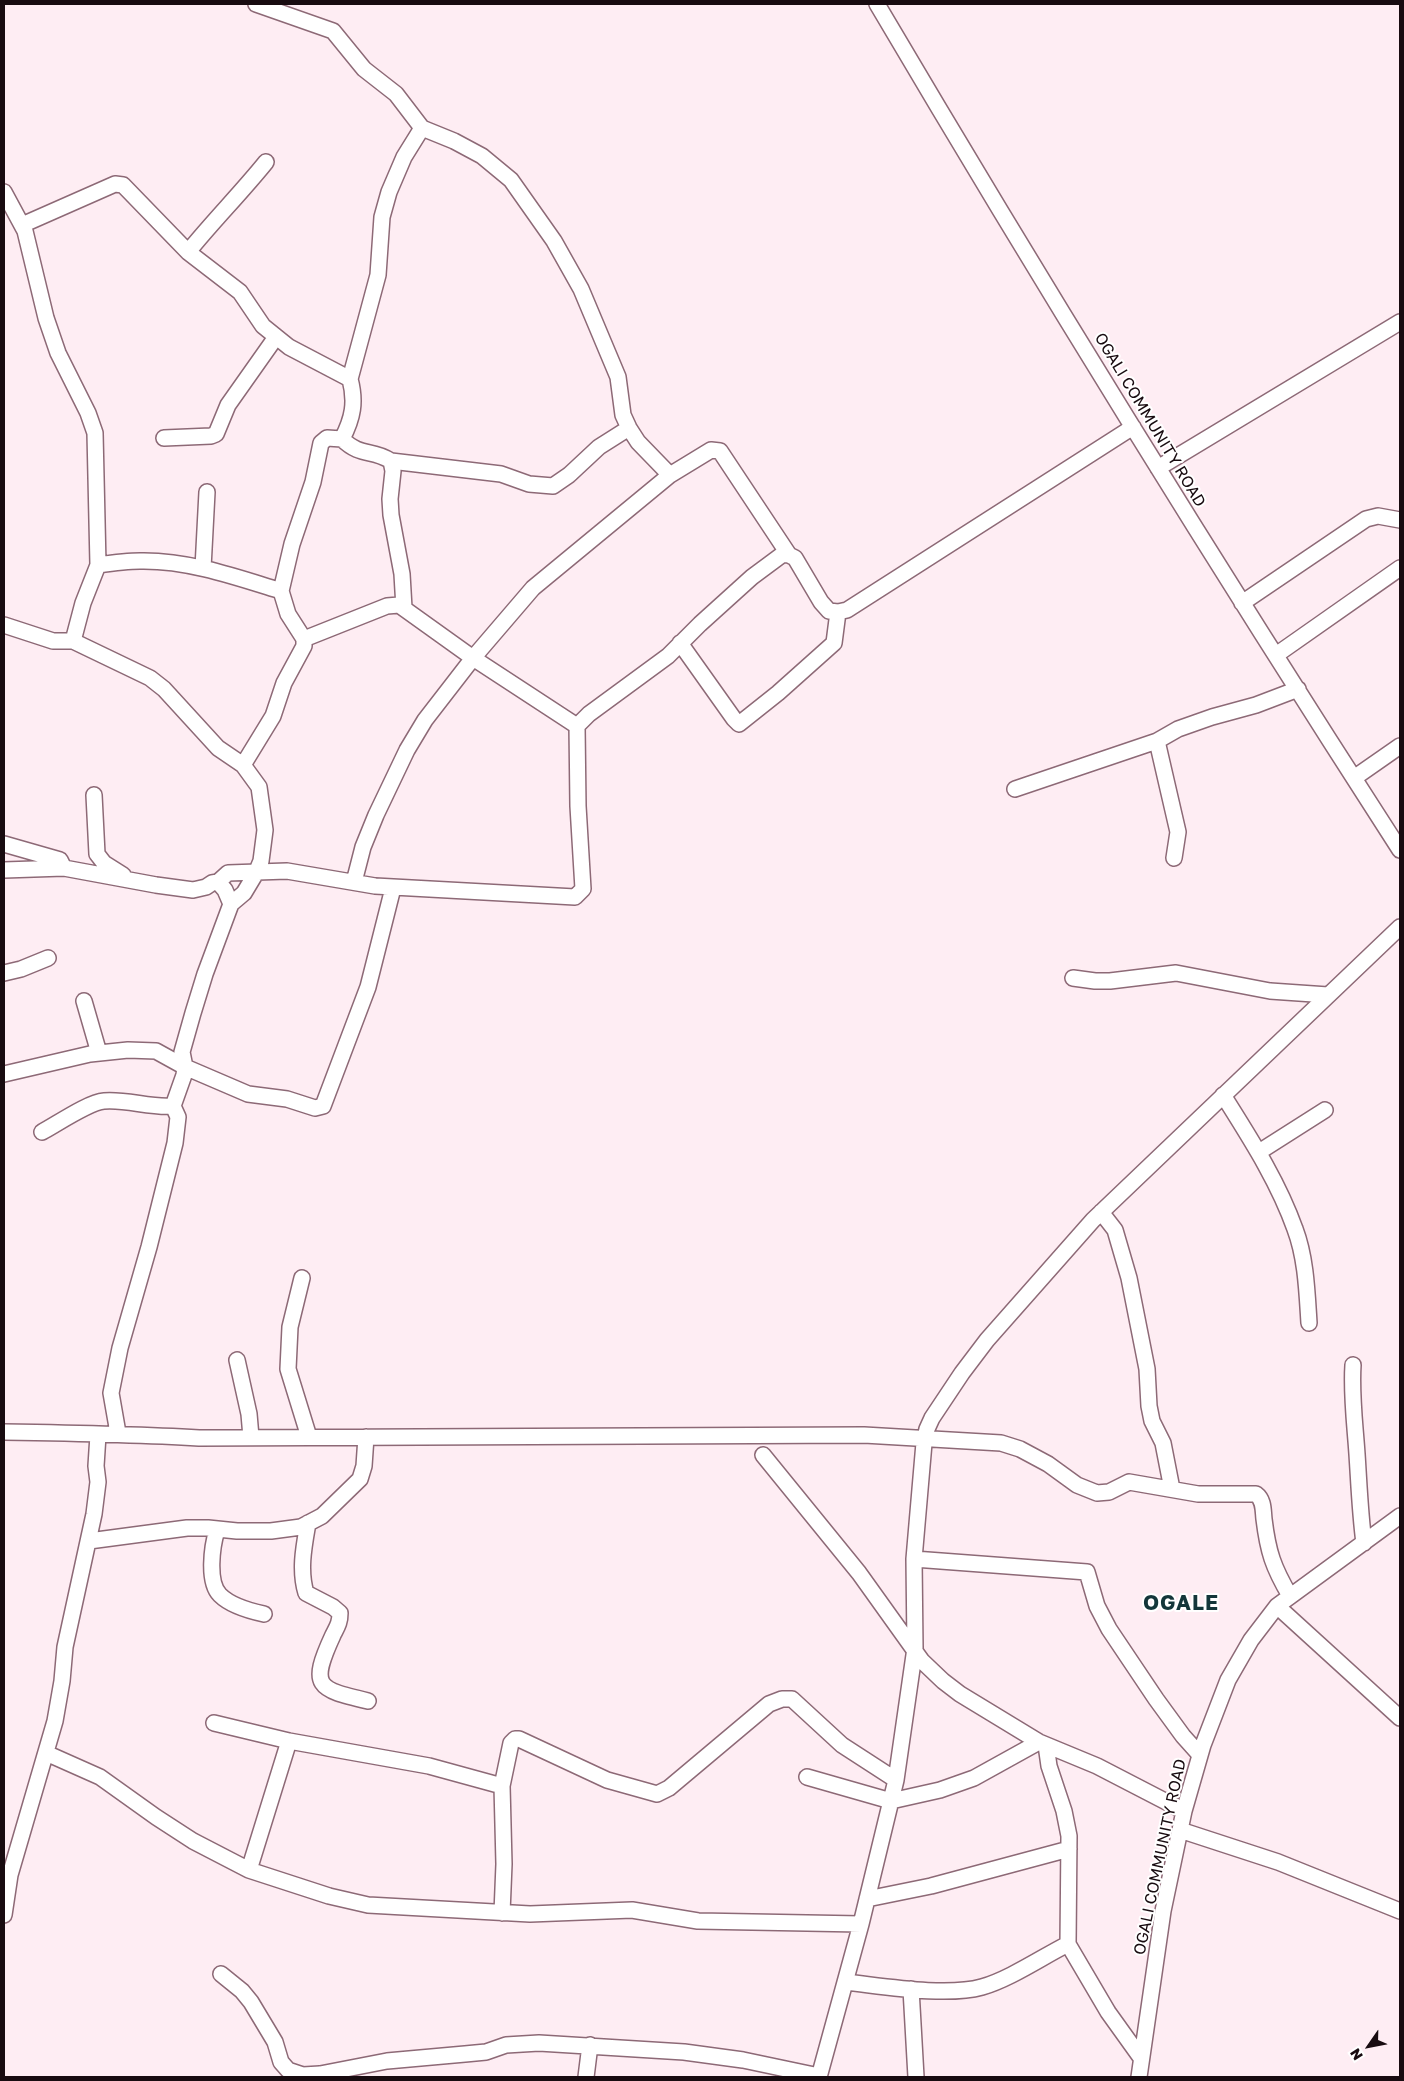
<!DOCTYPE html>
<html>
<head>
<meta charset="utf-8">
<style>
	body { margin:0 }
	#map { position:relative; width:1404px; height:2081px; overflow:hidden; background:#feedf3; font-family:"Golos Text",sans-serif }
	canvas { display:block }
	.frame { position:absolute; inset:0; border:5px solid #180b10; pointer-events:none }
	.north { position:absolute; left:1344px; top:2021px; width:50px; height:50px; -webkit-text-stroke:4px #fff; paint-order:stroke; rotate:237deg; font-size:14px; font-weight:700; line-height:20px; text-align:center; color:#180b10 }
	.north::after { content:''; display:block; margin:auto; width:18px; height:22px; background:#180b10; clip-path:polygon(50% 0,100% 100%,50% 72%,0 100%) }
</style>
</head>
<body>
<div id="map">
<canvas width="1404" height="2081"></canvas>
<div class="frame"></div>
<div class="north">N</div>
</div>
<script>
const ctx = document.querySelector('canvas').getContext('2d');
ctx.lineJoin = 'round';
function trace(path, color, width, dash) { ctx.strokeStyle = color; ctx.lineWidth = width; ctx.lineCap = dash ? 'butt' : 'round'; ctx.setLineDash(dash || []); ctx.stroke(path); }
function drawText(font, color, halo, rows, align = 'center') {
  ctx.font = font + ' "Golos Text",sans-serif'; ctx.lineWidth = 4; ctx.setLineDash([]); ctx.textBaseline = 'middle'; ctx.strokeStyle = halo; ctx.fillStyle = color; for (const [text, x, y, turn = 0] of rows) {
    ctx.save(); ctx.translate(x, y); ctx.rotate((+turn || 0) * Math.PI / 180); ctx.textAlign = isNaN(turn) ? turn : align; if (halo) ctx.strokeText(text, 0, 0); ctx.fillText(text, 0, 0); ctx.restore();
  }
}
const minor = new Path2D(`
	M256,4L333,31L364,69L396,94L422,128L454,141L482,156L511,180L554,241L581,289L618,377L623,415L629,428L638,442L670,475L711,450L720,451L789,555
	M877,4C1045,289 1220,571 1400,850
	M4,192L25,231L46,318L58,353L88,413L95,433L98,565L83,603L73,641
	M22,225L115,184L123,185L188,252L240,292L263,326L289,347L350,379L378,275L382,217L389,192L404,157L422,128
	M188,252C213,221 241,193 266,162
	M164,438L211,436L216,434L228,405L276,337
	M342,439C362,458 371,448 391,461L501,474L529,484L553,486L569,475L599,447L629,428
	M391,461L393,471L390,499L391,515L402,574L404,608
	M1158,468L1400,322
	M98,565C112,563 126,561 140,561C188,560 236,577 281,591
	M203,568L207,492
	M1242,603L1366,519L1378,516L1400,520
	M4,625L53,641H73L150,678L164,689L218,748L243,765L259,787L265,830L261,861L256,873L244,893L231,904
	M304,639L387,606L399,605L473,658L577,726
	M680,643L734,719L739,724L778,693L834,643L838,612
	M1276,655L1400,568
	M1157,741L1178,832L1174,858
	M243,765L273,716L284,683L304,646V639L288,614L281,591L292,544L313,482L321,443L327,438L342,439C353,418 356,402 350,379
	M1354,778L1400,746
	M1015,789L1157,741L1178,729L1212,717L1256,705L1298,689
	M94,795L97,854L104,863L123,875
	M4,844L60,860L64,868
	M4,870L64,868L156,885L193,890L206,887L212,883L218,882L228,873L287,871L375,886L575,897L583,889L578,806L577,726L589,714L668,656L700,624L752,577L783,554L789,555L795,558L821,602L829,611L838,612L847,610L1133,427
	M354,882L363,847L376,815L407,750L425,720L473,658L533,588L670,475
	M4,973L21,969L48,958
	M1073,978L1095,981H1110L1176,973L1270,991L1328,995
	M84,1001L99,1053
	M4,1074L90,1054L128,1050L156,1051L185,1067L248,1094L287,1099L315,1108L323,1106L368,987L393,888
	M1223,1095C1250,1138 1278,1181 1295,1229C1306,1258 1307,1292 1309,1323
	M42,1132C57,1124 89,1102 104,1101C127,1099 150,1108 173,1106
	M1259,1152L1325,1110
	M1101,1212L1115,1230L1129,1278L1147,1369L1149,1406L1152,1421L1163,1443L1172,1489
	M302,1278L290,1327L288,1369L309,1437
	M237,1360L249,1414L251,1437
	M1353,1365C1351,1395 1355,1424 1357,1454C1359,1484 1360,1513 1364,1543
	M4,1432C69,1433 134,1434 199,1438L864,1435L1001,1443L1020,1449L1048,1464L1077,1485L1097,1493L1109,1492L1129,1482L1198,1494H1256C1264,1500 1263,1510 1264,1519C1268,1552 1273,1567 1290,1596
	M118,1433L111,1393L120,1348L149,1247L175,1143L178,1117L173,1106L184,1075L185,1067L182,1052L193,1013L205,974L231,904L225,890L218,882
	M763,1455L859,1573L922,1661L943,1681L960,1694L1039,1742L1097,1766L1184,1811
	M308,1523C304,1546 299,1570 306,1593L333,1607L340,1613C340,1623 337,1627 333,1635C309,1687 317,1689 368,1701
	M217,1530C212,1546 207,1582 220,1595C231,1606 250,1611 264,1614
	M89,1541L187,1528H208L237,1531H271L301,1527L322,1516L360,1479L364,1466L366,1437
	M914,1559L1087,1572L1097,1606L1109,1629L1156,1699L1183,1736L1200,1755
	M1277,1606L1400,1718
	M214,1723L289,1741L429,1766L502,1786
	M1046,1745L1049,1766L1064,1811L1069,1836L1068,1944L1108,2012L1141,2058
	M46,1753L100,1777L156,1817L193,1841L249,1870L329,1896L368,1905L530,1914L632,1910L698,1921L861,1924
	M807,1777L891,1801L940,1790L974,1778L1039,1742
	M1180,1830L1278,1862L1400,1911
	M249,1870L289,1741
	M867,1899L931,1886L1069,1849
	M502,1913L504,1864L502,1786L511,1743L515,1739H519L607,1780L657,1794L669,1788L769,1704L782,1699H792L842,1745L896,1780
	M4,1915L10,1875L55,1721L62,1681L65,1647L94,1514L98,1482L96,1466L98,1435
	M221,1974L242,1991L251,2002L275,2042L281,2062L288,2070L303,2075L320,2074L387,2061L465,2054L486,2052L506,2045L539,2043L684,2052L743,2060L819,2076
	M845,1982C883,1986 946,1997 982,1987C1010,1979 1042,1957 1068,1944
	M911,1989L916,2077
	M586,2077L590,2045
	M819,2077L861,1924L896,1780L915,1648L914,1559L924,1443L927,1429L932,1418L962,1373L987,1340L1093,1220L1400,927
	M1139,2077L1163,1911L1184,1811L1203,1745L1228,1680L1251,1640L1277,1606L1400,1516`);
trace(minor, '#8d6976', 18);
trace(minor, '#fff', 15);
drawText('16px', '#180b10', '#fff', [
	["OGALI COMMUNITY ROAD",1150,420,59],
	["OGALI COMMUNITY ROAD",1160,1857,-78]
]);
ctx.letterSpacing = '1px';
drawText('bold 21px', '#14363a', '#fff', [
	["OGALE",1181,1603]
]);
ctx.letterSpacing = '0px';
</script>
</body>
</html>
